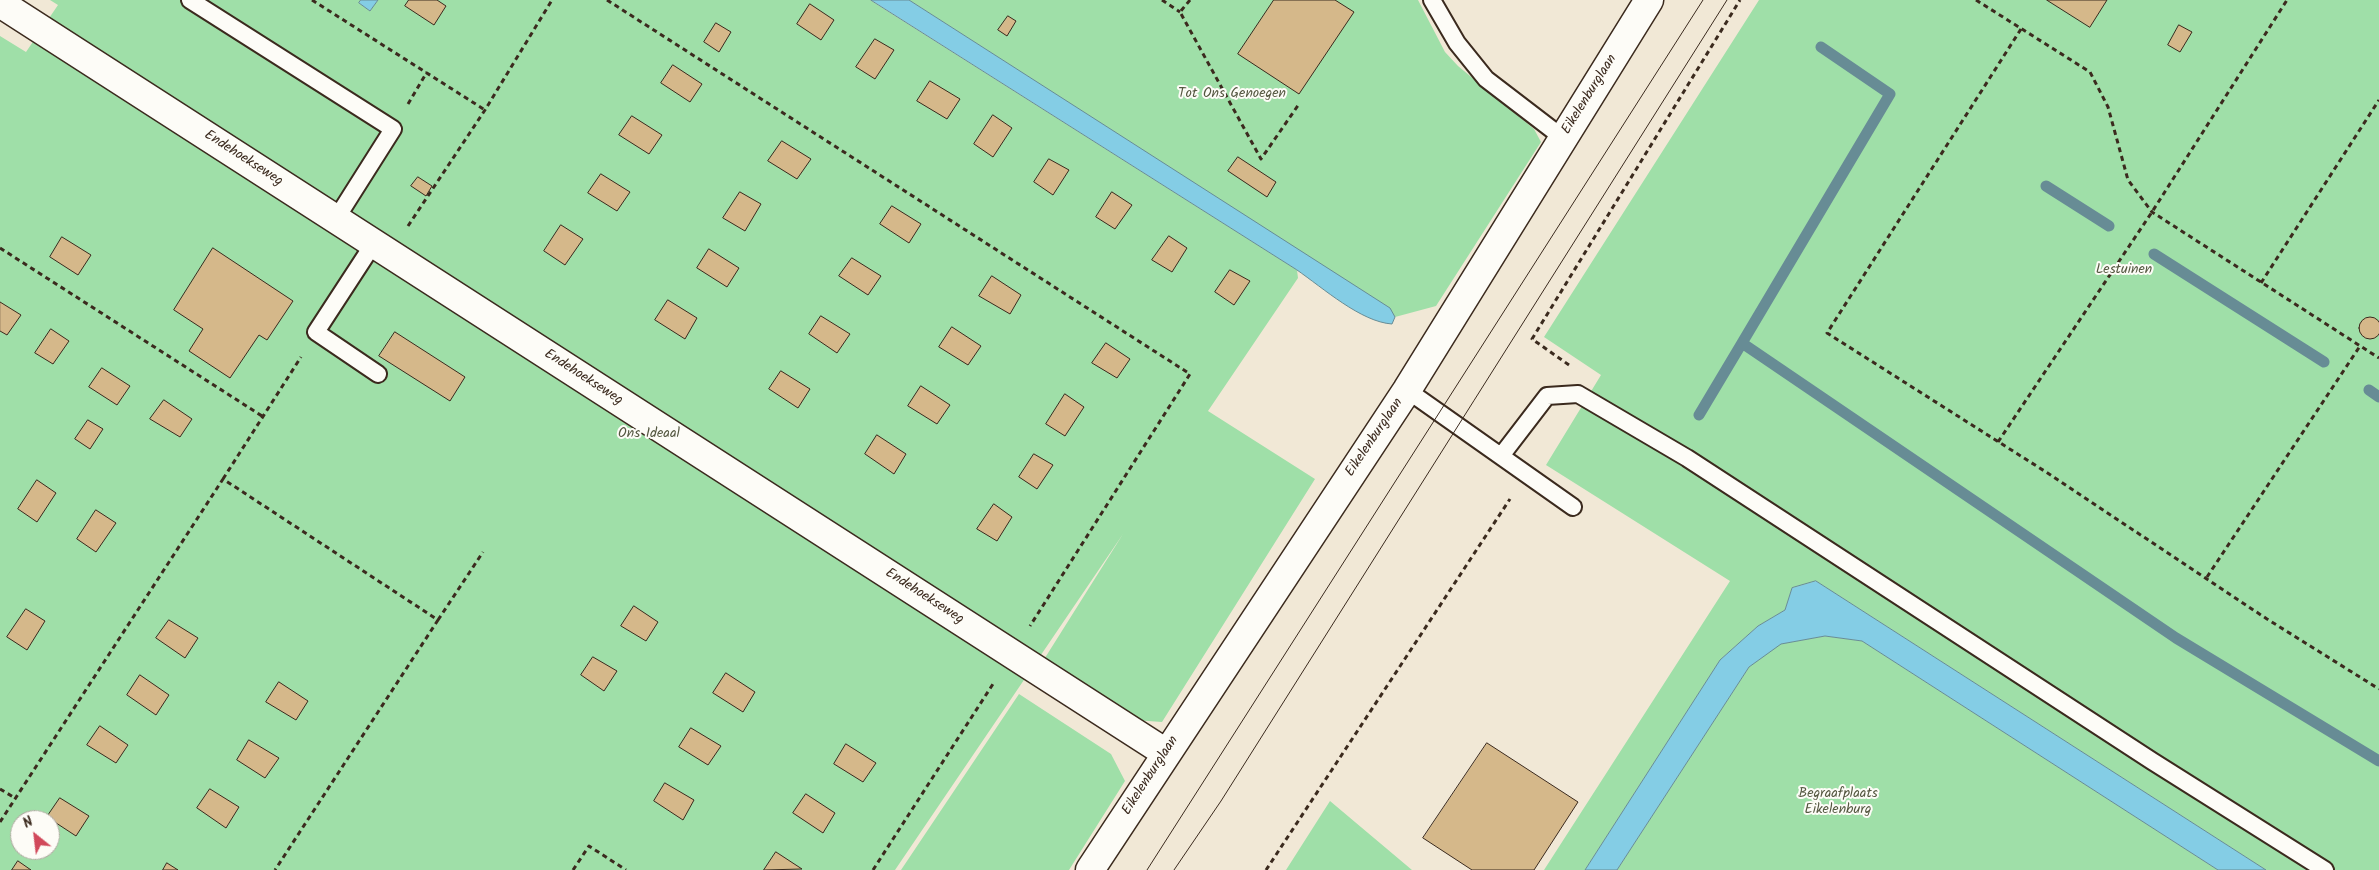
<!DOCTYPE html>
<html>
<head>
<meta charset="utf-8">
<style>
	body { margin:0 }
	#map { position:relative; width:2379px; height:870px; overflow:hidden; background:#f1e8d6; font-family:Kalam,sans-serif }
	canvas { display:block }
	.north { position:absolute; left:10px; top:810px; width:50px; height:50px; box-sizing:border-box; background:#fdfcf7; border:1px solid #afa8a0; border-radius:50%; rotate:331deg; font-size:14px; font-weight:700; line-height:20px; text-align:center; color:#3b2a1e }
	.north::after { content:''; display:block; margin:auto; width:18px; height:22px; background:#d1495b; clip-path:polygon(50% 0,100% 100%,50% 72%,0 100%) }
</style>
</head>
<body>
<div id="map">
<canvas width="2379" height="870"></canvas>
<div class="north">N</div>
</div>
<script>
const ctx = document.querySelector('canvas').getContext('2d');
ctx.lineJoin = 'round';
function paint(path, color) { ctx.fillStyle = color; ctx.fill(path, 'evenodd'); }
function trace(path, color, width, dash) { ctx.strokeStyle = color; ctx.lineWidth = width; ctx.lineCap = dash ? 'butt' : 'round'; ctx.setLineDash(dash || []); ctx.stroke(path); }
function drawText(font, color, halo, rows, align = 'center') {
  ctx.font = font + ' Kalam,sans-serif'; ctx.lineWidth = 4; ctx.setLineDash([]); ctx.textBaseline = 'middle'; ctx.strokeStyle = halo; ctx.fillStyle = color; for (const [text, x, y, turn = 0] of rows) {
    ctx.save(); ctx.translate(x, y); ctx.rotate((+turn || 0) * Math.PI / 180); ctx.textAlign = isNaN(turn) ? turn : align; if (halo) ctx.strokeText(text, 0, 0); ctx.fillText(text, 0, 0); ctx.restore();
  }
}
paint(new Path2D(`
	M50,0H361L359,3L370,11L378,0H870L1297,270L1298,278L1208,411L1315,479L1162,722L1134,720L1043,661L1123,534L895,870H0V36L26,52L58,5ZM20,820H50V850H20Z
	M909,0H1418L1445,52L1458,66L1534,129L1541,142L1436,306L1395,317L1368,295Z
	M1759,0H2379V870H2266L1816,581L1792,588L1785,610L1758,626L1720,660L1585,870H1544L1730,581L1546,465L1601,375L1544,337Z
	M1825,636L1862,641L2218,870H1617L1749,667L1780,644Z
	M1019,694L1111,754L1125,781L1069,870H901Z
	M1330,801L1412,870H1286Z`), '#9fdfa8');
const water = new Path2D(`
	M361,0H378L370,11L359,3Z
	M871,0H909L1390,308L1395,317L1392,324C1361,322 1323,288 1297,270Z
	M1816,581L2266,870H2218L1862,641L1825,636L1781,644L1749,667L1617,870H1585L1720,660L1758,626L1785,610L1792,588Z`);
paint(water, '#84cde5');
trace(water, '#678c95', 1);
trace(new Path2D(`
	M1821,47L1890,94L1742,343L2176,638L2379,761
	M2046,186L2109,226
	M2154,254L2324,362
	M2369,390L2379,397
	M1699,415L1742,343`), '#678c95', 11);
const building = new Path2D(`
	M409,0H437L446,6L434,25L405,6Z
	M1274,0H1335L1354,12L1299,94L1238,54Z
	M2047,0H2107L2090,27Z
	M810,4L834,20L821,40L797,24Z
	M1008,16L1016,21L1007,36L998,30Z
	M716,23L731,32L719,52L704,42Z
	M2179,25L2192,32L2180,52L2168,45Z
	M875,39L894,50L875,79L856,67Z
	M673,65L702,84L690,102L661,83Z
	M930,81L960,99L947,119L917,101Z
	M993,115L1012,128L993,157L974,144Z
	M632,116L662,135L649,154L619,135Z
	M782,141L811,159L797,179L768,161Z
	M1238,157L1276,182L1267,197L1228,171Z
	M1049,159L1069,170L1053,195L1034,182Z
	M601,174L630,192L617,211L588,193Z
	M418,177L432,186L426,196L411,186Z
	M740,192L761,204L745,231L723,218Z
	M1112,192L1132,205L1115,229L1096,217Z
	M892,206L921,224L909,243L880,224Z
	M561,225L583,239L565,265L544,251Z
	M1169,236L1187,248L1172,272L1152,260Z
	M62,237L91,255L78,275L50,257Z
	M213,248L293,301L267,340L259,335L230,378L189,351L203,329L174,310Z
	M709,249L739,268L727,287L697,268Z
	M852,258L881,276L868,295L839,276Z
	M1230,270L1250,281L1234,305L1215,292Z
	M992,276L1021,295L1010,314L979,296Z
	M668,300L697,318L685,339L655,320Z
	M0,302L21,315L7,335L0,331Z
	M821,316L850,334L837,353L809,334Z
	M2359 328a11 11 0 1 1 22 0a11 11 0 1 1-22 0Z
	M952,327L981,346L968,365L939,347Z
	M51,329L69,341L53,364L35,353Z
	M395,332L465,377L450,401L379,356Z
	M1106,343L1130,359L1117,378L1092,363Z
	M102,368L130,386L117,405L89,387Z
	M781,371L810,389L798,408L769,389Z
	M921,386L950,405L937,424L908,406Z
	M1065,394L1084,407L1065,436L1046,424Z
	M164,400L192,419L180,437L150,419Z
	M88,420L103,429L90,449L75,439Z
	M877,435L906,454L894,474L865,454Z
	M1034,454L1053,465L1037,489L1019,477Z
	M37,480L56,493L37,522L18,509Z
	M994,504L1012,517L997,541L977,529Z
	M96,510L116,523L96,552L77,539Z
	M634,606L658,622L646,641L621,626Z
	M26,609L45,621L27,650L7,637Z
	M169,620L198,638L185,658L156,638Z
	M593,657L617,671L604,691L581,675Z
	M726,673L755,692L743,712L713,693Z
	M140,675L169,695L156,715L127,695Z
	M279,682L308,701L296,720L266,702Z
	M100,726L128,745L116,763L87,745Z
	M691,728L721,746L708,765L679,747Z
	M249,740L279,758L265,778L237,760Z
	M1487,743L1578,802L1534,870H1472L1423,838Z
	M846,744L876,763L863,782L834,764Z
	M665,783L694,800L683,820L654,801Z
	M210,789L239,807L226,828L197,808Z
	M806,794L835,813L823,833L793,813Z
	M60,798L89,816L76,836L47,817Z
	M776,852L802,869L764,870Z
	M18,861L31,870H12Z
	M167,863L178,870H163Z`);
paint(building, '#d5b88a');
trace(building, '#3b2a1e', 1);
const service = new Path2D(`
	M190,0L393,129L336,219
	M1432,0L1457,43L1486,79L1563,138
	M374,243L316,332L378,374
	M1407,390L1573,507
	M1501,456L1547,396L1578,394L1687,458L2152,761L2325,870`);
const minor = new Path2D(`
	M0,3L1166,753
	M1090,870L1407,390L1649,0`);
trace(service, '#3b2a1e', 20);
trace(minor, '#3b2a1e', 31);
trace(new Path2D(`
	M312,0L485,110
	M607,0L1190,374L1030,626
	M1162,0L1180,12
	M1190,0L1180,12L1261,159L1299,104
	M1976,0L2090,72L2108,107L2128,180L2152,212L2379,358
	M2021,29L1827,333L2046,472L2267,619L2379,689
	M408,104L427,72
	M408,226L485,110L552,0
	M0,248L262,416
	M2261,283L2379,100
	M1569,365L1532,339L1740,0
	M1998,442L2152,212L2287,0
	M223,479L301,357
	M2207,577L2360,346
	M438,620L483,552
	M0,789L15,798
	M0,822L223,479L438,620L275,870
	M573,870L589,846L626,870
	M873,870L993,684
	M1266,870L1510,499`), '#3b2a1e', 3, [5, 4]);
trace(service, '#fdfcf7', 16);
trace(minor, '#fdfcf7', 28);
trace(new Path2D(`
	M1147,870L1703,0
	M1174,870L1221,801L1727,0`), '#3b2a1e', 1);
drawText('14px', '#545740', '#fdfcf7', [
	["Tot Ons Genoegen",1232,95],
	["Lestuinen",2124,271],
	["Ons Ideaal",649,435],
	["Begraafplaats",1838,795],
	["Eikelenburg",1838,811]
]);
drawText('14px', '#3b2a1e', '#fdfcf7', [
	["Eikelenburglaan",1590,95,-58],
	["Endehoekseweg",243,159,33],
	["Endehoekseweg",583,378,33],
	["Eikelenburglaan",1375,438,-56],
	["Endehoekseweg",924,597,33],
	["Eikelenburglaan",1151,776,-57]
]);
</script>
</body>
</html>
